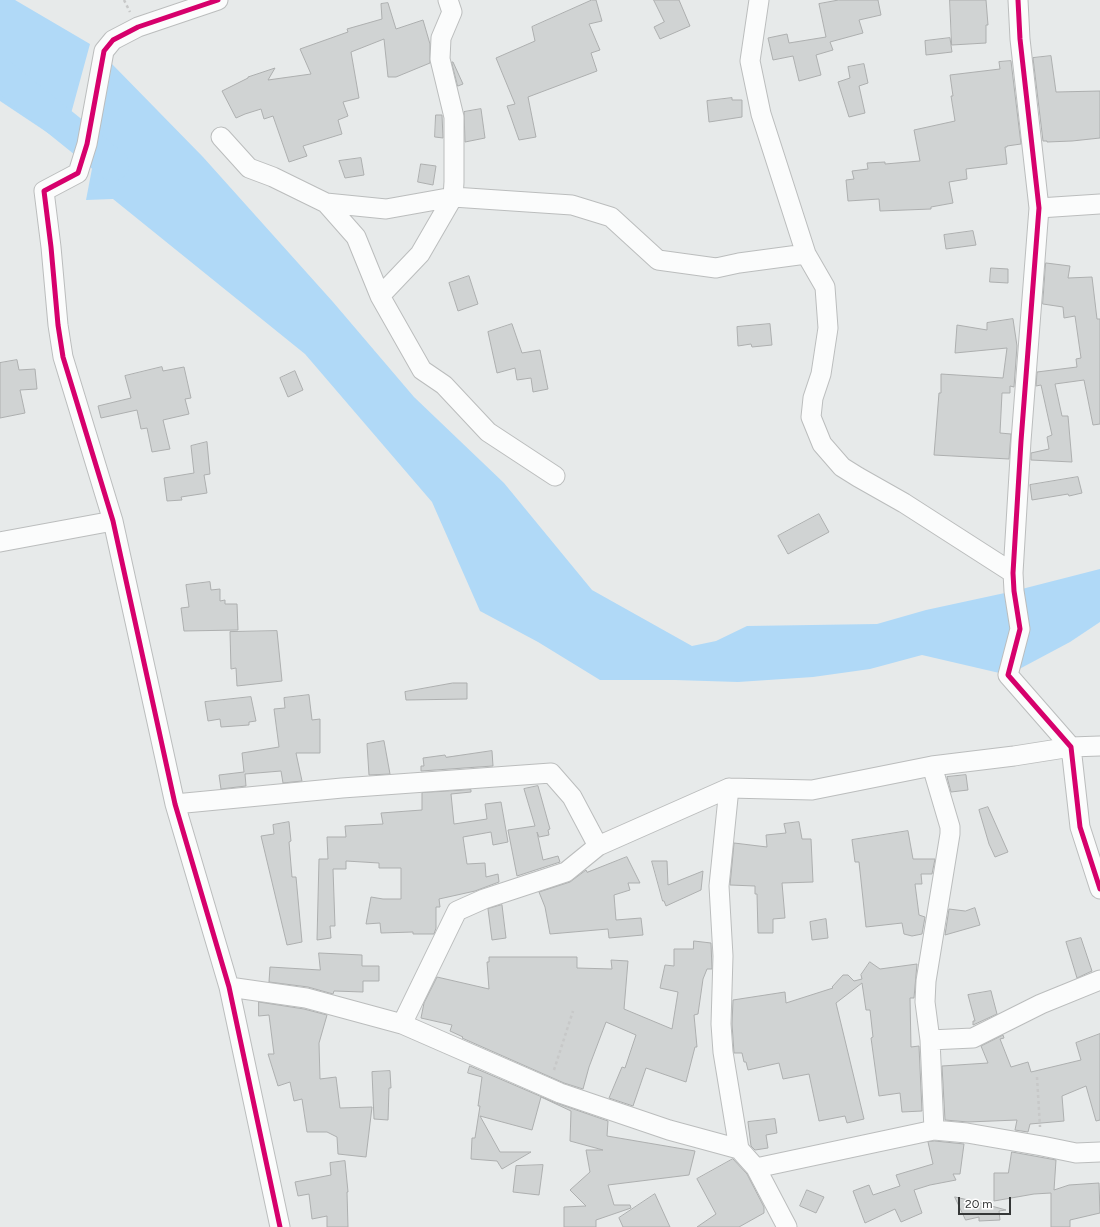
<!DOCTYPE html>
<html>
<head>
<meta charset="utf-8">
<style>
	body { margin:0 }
	#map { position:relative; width:1100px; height:1227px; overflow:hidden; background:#e7eaea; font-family:Figtree,sans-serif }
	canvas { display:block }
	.scale { position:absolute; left:958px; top:1197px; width:53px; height:18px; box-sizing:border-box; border:2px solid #353737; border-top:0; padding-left:5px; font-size:12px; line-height:14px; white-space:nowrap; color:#353737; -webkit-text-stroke:3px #fff; paint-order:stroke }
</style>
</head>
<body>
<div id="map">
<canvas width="1100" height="1227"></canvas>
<div class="scale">20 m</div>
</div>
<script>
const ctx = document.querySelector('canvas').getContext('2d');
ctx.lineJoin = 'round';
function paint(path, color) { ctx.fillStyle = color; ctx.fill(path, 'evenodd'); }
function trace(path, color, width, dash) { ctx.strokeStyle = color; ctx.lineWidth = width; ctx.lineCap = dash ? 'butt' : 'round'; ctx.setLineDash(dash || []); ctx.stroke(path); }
paint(new Path2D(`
	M0,0H15L90,44L63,143L0,101Z
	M112,64L203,157L333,302L414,397L504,483L592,590L692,646L716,641L747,626L877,624L926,610L1014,591L1100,569V622L1070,642L1008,675L922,655L870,669L813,677L738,682L675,680H600L538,642L480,611L432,502L305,354L113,199L86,200Z`), '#b0d9f7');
trace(new Path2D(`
	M0,74L113,165`), '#b0d9f7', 32);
const building = new Path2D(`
	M592,0H596L602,21L589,24L600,50L591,53L597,71L528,97L536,137L519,140L507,106L515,104L496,58L535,41L532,27Z
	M654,0H679L690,26L660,39L654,27L664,22Z
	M839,0H878L881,15L859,20L863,33L830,42L833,50L816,55L821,75L799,81L793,56L773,60L768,38L787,34L789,43L826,37L819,4Z
	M950,0H986L988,25H986V43L952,45Z
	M388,3L396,29L423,20L430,44V63L396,77H388L384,39L351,52L359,98L343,102L348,116L338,120L342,134L303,146L307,156L289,162L273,116L264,119L261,109L245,114L236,118L222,91L248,78V77L275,68L268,80L311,74L300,49L348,32L347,29L382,19L381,4Z
	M950,38L952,52L926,55L925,41Z
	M1051,56L1056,92L1100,91V138L1072,141L1047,142V141H1043L1033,58Z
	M1011,61L1021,144L1007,146V147H1005L1007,164L966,169L967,179L949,182L953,203L931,207V209L880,211L879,199L848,201L846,180L854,179L852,171L868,169L867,163L885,162V164L920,161L914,130L955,121L951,96H953L950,75L1000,69L999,62Z
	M452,62H453L463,84L458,86Z
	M864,64L868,83L859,86L865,113L849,117L838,82L850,78L848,67Z
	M732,98V100H742V117L709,122L707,101Z
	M481,109L485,138L465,142L464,112Z
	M436,115H442L443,138L435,137Z
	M361,158L364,175L345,178L339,161Z
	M421,164L436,166L433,185L418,182Z
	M973,231L976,245L946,249L944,235Z
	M1046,263L1070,266L1068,278L1092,277L1097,319H1100V424L1093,425L1084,380L1055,384L1062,416H1068L1072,462L1031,460V453L1049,449L1047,437L1052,435L1041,385L1036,386L1037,372L1077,367L1076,359L1081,358L1075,316L1064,318L1063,307L1043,304Z
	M991,268L1008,269V283L990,282Z
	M469,276L478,304L458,311L449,283Z
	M1013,319L1017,346L1014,387L1010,386V393H1002L1000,433L1011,434L1009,459L934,455L939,393H941V374L1003,378L1007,348L955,353L957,325L987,330V323Z
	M512,324L522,353L540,350L548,389L533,392L531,378L517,380L515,368L497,373L488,332Z
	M770,324L772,345L752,347L751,344L738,346L737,327Z
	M17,360L19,370L35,369L37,389L20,390L25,413L0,418V363Z
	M162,367L163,371L184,367L191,398L185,399L189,414L163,420L170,449L152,452L147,428L141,429L137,410L101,418L98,406L131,398L125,376Z
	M295,371L303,390L288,397L280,378Z
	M207,442L210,474L204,475L207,493L181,497L182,500L167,501L164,478L194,473L191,446Z
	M1078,477L1082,493L1069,496L1068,494L1032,500L1030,485Z
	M819,514L829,532L788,554L778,536Z
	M210,582L211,590L220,589V601L225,600V604H237L238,630L184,631L181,608L189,607L186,585Z
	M277,631L282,681L237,686L236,668L231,669L230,632Z
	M453,683H467V699L406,700L405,692Z
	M309,695L312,720L320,719V753H296L302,781L283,783L281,771L245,774L246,786L221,789L219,775L244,772L242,753L279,747L274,709L285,708L284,698Z
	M251,697L256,721L249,722V725L221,727L220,719L208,721L205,702Z
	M384,741L390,774L369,775L367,744Z
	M492,751L493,766L421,771V766H424L423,758L445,755L446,757Z
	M966,775L968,790L951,792L947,777Z
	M538,786L550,829L548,830L549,835L539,837L537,832L543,860L558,856L560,862L517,876L508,830L535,826L524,789Z
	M471,790V792L451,794L454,824L487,819L485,804L501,802L508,842L493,845L491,832L463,837L467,864L485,863L486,877L498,874L499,882L475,891L439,899L440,907H436V928L434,934H413V932L381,933L380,923L366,924L371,897L383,899H401V868H379V863L346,861V869H333L335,926H330L331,938L317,940L319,859H328L327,837H346L345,826L383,824L381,813L422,810V793Z
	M988,807L1008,852L995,857L989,844L979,810Z
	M289,822L291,841L289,842L292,877H296L302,942L287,945L261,836L274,834L273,825Z
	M799,822L802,839H811L813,882L782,883L785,918L773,919V933H758L757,894H755V886L730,885L734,843L767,847L766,835L786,833L784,824Z
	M908,831L913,859H935L932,874H921L922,884H915L919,915L925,917L922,934L912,936L904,934L902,923L866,927L859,862H855L852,840Z
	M627,857L640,883H628L630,890L614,895L616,920L641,918L643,935L609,938L608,929L550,934L545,907L539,892L570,882L586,870L587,872Z
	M652,861H667L668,885L703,871L701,890L666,906L664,901H663Z
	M502,905L506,938L492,940L488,909Z
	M975,908L980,925L945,935L949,909L965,911Z
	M826,919L828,938L812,940L810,922Z
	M1081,938L1092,971L1077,978L1066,942Z
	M694,941L711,943L712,969H707L703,979L698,1014L694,1015L697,1047H695L686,1082L646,1068L633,1106L609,1098L622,1067L625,1068L636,1035L606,1022L589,1067L583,1089L564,1083L462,1038L463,1037L450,1031L452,1025L421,1018L424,1003L437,977L489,989L487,962H489V957H577V968L612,969L611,960L628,961L624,1009L672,1029L678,992L660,988L665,965L674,966V949H693Z
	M319,953L362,955V966H379V981H363V992L334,991L333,994L308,987L269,982L270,967L320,970Z
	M870,962L880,969L917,964L914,998H910L911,1047L919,1046L922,1111L902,1112L900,1093L879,1096L871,1038L873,1037L870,1010H866L862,983L836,1003L864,1119L847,1123L845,1116L819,1121L809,1074L783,1079L779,1063L748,1070L746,1062H744L742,1053H734L732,1024L733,1000L785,992L786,1003L833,988L832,987L843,975H848L854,981L862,979L861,975Z
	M991,991L997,1014L973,1025V1021H975L968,995Z
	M259,1002L304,1009L327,1015L319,1043L320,1079L336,1077L340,1108L372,1107L366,1157L338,1154L337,1137L327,1132H307L302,1099L294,1101L290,1082L278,1086L268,1054H274L269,1015L259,1016Z
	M1100,1034V1120L1096,1121L1086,1086L1062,1096L1064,1121L1030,1124L1028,1132L1015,1130L1017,1120L968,1122L945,1120L942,1066L988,1063L981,1046L1003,1035L1004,1038L1000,1039L1011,1067L1028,1062L1031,1072L1081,1060L1076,1043Z
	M470,1066L556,1103L608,1121L607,1136L695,1151L689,1175L608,1185L614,1205H630L631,1208L596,1220V1227H564V1207L586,1206L570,1190L590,1172L586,1150H603L570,1141L571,1111L541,1097L532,1130L480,1116L500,1152H531L502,1169L497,1161L471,1159L472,1138H475L480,1106H478L482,1077L468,1073Z
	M390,1071L391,1088H389L388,1120L374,1119L372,1072Z
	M775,1119L777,1133L766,1135L768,1148L755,1150L751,1146L748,1122Z
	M935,1141L964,1144L960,1174H953L956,1180L930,1185L914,1190L922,1213L901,1222L895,1209L865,1223L853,1191L869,1185L873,1195L900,1186L896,1175L933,1164L928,1142Z
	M1012,1152L1056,1160L1054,1190L1069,1185L1099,1183L1100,1213L1070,1220V1227H1051V1193L1034,1194L994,1201V1173H1008Z
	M733,1159L747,1174L764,1207V1213L739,1227H697L716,1214L697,1179Z
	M345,1161L348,1192H347L348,1227H327V1216L312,1219L309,1194L298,1196L295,1182L331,1175L330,1163Z
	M543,1165L539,1195L513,1192L516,1166Z
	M807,1190L824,1197L816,1213L800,1206Z
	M655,1194L670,1227H623L619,1218Z
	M955,1197L977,1202L1006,1210L999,1211L1000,1220L979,1221V1217L966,1220Z`);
paint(building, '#d0d3d3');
trace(building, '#adafaf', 1);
const minor = new Path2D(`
	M218,0L138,27L113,40L104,51L87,144L78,173L44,191L51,247L58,325L63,357L113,521L175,804L229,987L280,1227
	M759,0L750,61L761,114L806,254L825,287L828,328L821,374L813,398L811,417L822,444L842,467L858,477L904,503L1013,573
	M1018,0L1020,39L1039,208L1021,441L1013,573L1014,591L1020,629L1008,675L1071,747L1080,827L1100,889
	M221,137L249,168L273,177L326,203L386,209L453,197L572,205L611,217L658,260L716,268L739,263L806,254
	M326,203L356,237L380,296L422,370L444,385L488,432L555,476
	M1039,208L1100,204
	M380,296L420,254L453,197L454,182V117L440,59L441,38L452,12L448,0
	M0,542L113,521
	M932,766L950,827V834L926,981L925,1002L930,1040L934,1130
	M729,788L719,886L723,956L721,1024L723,1052L739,1149L756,1168L787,1227
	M175,804L342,788L551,773L572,797L598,846
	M229,987L306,998L402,1024L560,1093L669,1130L739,1149
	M402,1024L457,911L484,899L566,872L598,846L729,788L812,790L932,766L1014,756L1071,747L1100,746
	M930,1040L973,1038L1041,1004L1100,980
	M756,1168L934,1130L967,1133L1042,1146L1076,1153L1100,1152`);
trace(minor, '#bbbdbd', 21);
trace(new Path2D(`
	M124,0L130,12
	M554,1070L573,1011
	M1037,1077L1040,1127`), '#c7c8c8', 2.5, [3, 3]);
trace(minor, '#fbfcfc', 19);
trace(new Path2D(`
	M218,0L138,27L113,40L104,51L87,144L78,173L44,191L51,247L58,325L63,357L113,521L175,804L229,987L280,1227
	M1018,0L1020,39L1039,208L1021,441L1013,573L1014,591L1020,629L1008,675L1071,747L1080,827L1100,889`), '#d6006c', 5);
</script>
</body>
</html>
